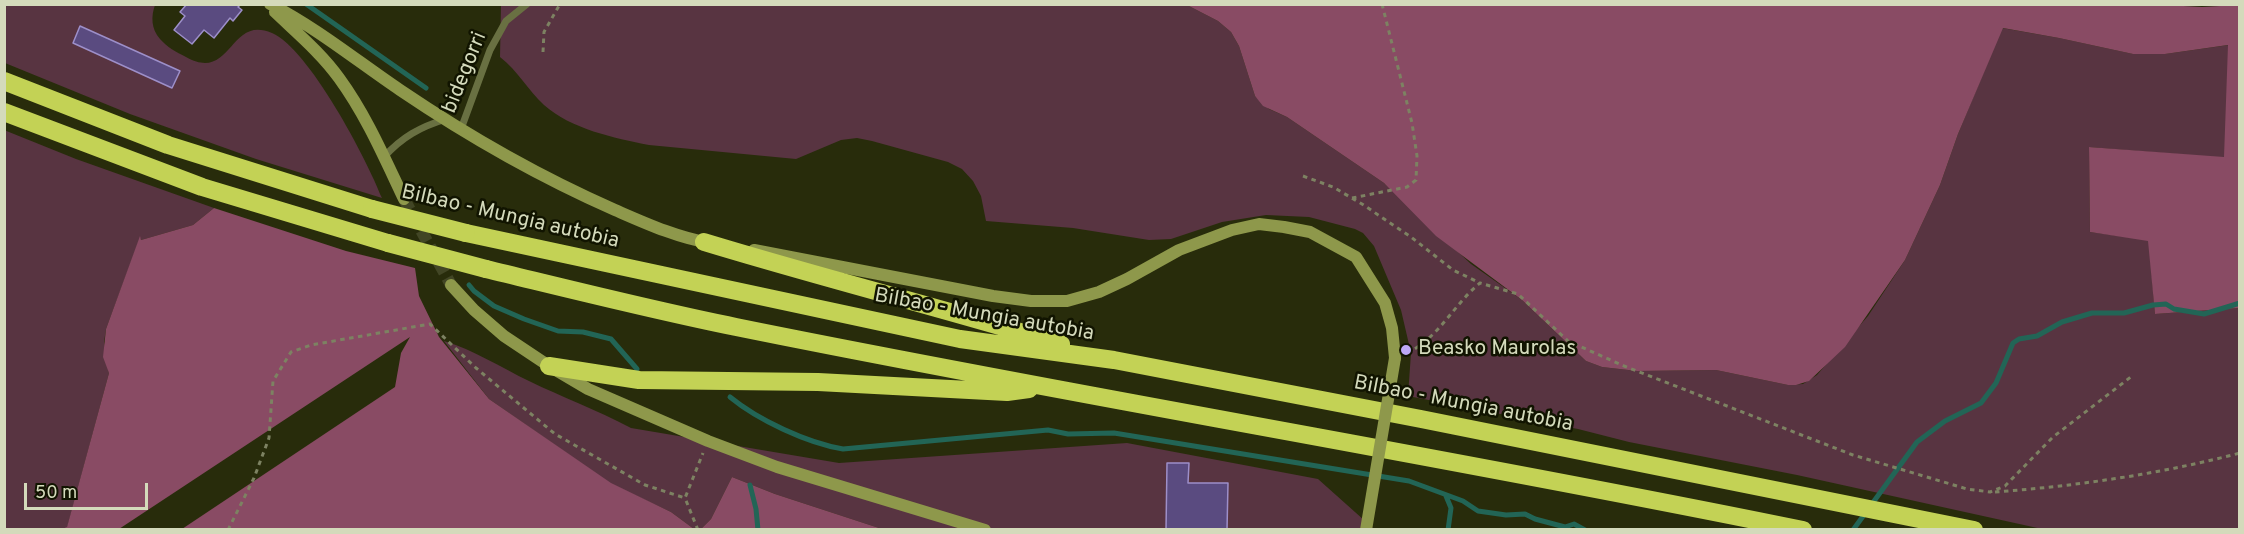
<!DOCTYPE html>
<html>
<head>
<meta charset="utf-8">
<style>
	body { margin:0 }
	#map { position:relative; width:2244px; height:534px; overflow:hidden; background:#282c0b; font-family:Overpass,sans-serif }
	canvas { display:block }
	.frame { position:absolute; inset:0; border:6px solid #d4dabb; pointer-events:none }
	.scale { position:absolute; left:24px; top:483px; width:124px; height:27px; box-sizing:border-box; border:3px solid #d4dabb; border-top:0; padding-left:8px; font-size:18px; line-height:21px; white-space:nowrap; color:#d4dabb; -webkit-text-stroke:4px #111400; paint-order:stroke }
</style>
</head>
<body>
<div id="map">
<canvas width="2244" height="534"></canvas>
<div class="frame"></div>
<div class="scale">50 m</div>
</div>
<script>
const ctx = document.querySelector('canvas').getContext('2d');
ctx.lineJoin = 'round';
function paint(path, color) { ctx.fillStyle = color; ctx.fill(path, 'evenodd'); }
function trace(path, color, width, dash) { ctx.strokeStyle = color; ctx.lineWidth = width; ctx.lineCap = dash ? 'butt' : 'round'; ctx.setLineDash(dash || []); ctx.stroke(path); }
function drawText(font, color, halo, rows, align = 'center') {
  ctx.font = font + ' Overpass,sans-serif'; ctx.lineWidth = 5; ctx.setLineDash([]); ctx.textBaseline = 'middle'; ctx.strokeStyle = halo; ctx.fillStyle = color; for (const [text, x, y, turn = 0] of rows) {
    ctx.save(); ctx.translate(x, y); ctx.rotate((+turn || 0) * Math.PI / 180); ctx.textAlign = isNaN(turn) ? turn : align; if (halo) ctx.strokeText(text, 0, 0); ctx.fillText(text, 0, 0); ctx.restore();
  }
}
paint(new Path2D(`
	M5,5H155C151,16 151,29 160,39C167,47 176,52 186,57C232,83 229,14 272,33C309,49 367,159 382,198L256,159L130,114L5,63Z
	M501,5H1187L1218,21L1231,32L1239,46L1255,96L1269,109L1287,117L1384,183L1471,264L1522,300L1586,361L1602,367L1637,371L1716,370L1788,385L1803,384L1817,375L1868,316L1905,260L1940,185L1958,134L2002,28L2059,38L2133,54H2165L2229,45L2225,158L2089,147L2090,232L2149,240L2155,314L2239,308V529H2042L1797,475L1629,442L1578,429L1408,396L1411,353L1401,310L1374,246L1363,233L1355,229L1309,217L1266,215L1222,222L1171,239L1149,240L1073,228L986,221L981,196L973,181L962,169L948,162L872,141L857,138L841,140L796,159L649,145C614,138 571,129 544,105C528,90 518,71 500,57Z
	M4,130L76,159L214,208L193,225L141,240L140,238L106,329L104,342L109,373L67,528L62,529H5Z
	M444,341C474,350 500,367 529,381C562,397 597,410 631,428L839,463L1127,443L1318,479L1374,529H882L775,494L732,477L711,519L701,529H694L671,512L611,484L489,399Z`), '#583441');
paint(new Path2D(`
	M2146,4L2202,7L2239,5V308L2155,314L2148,241L2090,232L2089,147L2224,157L2228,45L2165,54H2133L2059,38L2003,28L1958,134L1940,185L1905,260L1845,347L1809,381L1796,385H1788L1716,370L1637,371L1602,367L1586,361L1522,300L1436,236L1384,183L1287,117L1263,106L1255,96L1239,46L1231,32L1218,21L1187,5Z
	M214,208L346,251L415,268L419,296L439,337L489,399L611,483L671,512L694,529H182L395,387L401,353L410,337L119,529H62L67,527L109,373L103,357L106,329L140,236L141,240L193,225Z
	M732,477L775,494L882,529H701L711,519Z`), '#894b64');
trace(new Path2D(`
	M306,4L426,88
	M469,285L474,291L494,306L524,319L558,331L583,332L611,339L637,369
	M730,397C758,420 807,443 843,449L1048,430L1068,434L1114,433L1409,481L1463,501L1478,511L1506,515L1525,514L1535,519L1565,527L1574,524L1585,530
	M750,485L756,509L758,530
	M1446,496L1451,508L1448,530
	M1853,530L1917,442L1945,421L1981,403L1996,383L2013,343L2019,339L2037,336L2062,322L2092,313H2124L2153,305L2166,304L2174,309L2204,314L2240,303`), '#226556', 5);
const building = new Path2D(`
	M187,4H241L238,7L242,10L233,21L230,18L214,38L204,30L192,44L174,30L185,16L180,12Z
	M80,26L180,71L172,88L73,43Z
	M1167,463H1189L1188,483H1228L1227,530H1166Z`);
paint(building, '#5a4b80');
trace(building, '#9d8fc9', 1.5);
trace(new Path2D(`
	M404,199L451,285`), '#424625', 12, [12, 6]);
trace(new Path2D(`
	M543,52L544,32L560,4
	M1303,176L1333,187L1362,204L1411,237L1453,270L1480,283
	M1352,198L1407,187L1416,180L1417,156L1412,123L1382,4
	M1407,353C1438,339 1454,304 1480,283L1518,294L1568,341L1624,366L1853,455L1967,489L1990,492L2005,486L2053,437L2132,376
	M1995,492C2077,486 2160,474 2240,453
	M228,530L254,478L269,438L273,381L291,352L311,345L430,324L476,368L555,434L645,485L685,498
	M698,530L685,498L703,453`), '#7d8262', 3, [4.5, 4.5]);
trace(new Path2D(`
	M461,129L490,50L506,21L527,4
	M384,157C402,137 420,127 446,119`), '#697042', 7);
trace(new Path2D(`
	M270,4C317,28 357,61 400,90C468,136 540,177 615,210C645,223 678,238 710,243
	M275,12C297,33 321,53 339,78C366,115 384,157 404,199
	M754,250L993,296L1031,301H1067L1099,292L1127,279L1179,250L1232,230L1259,224L1284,227L1310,232L1356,257L1385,303L1392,328L1395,358
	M451,285L474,310L504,336L549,366L588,389L708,441L777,467L985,530`), '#8e984b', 12);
trace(new Path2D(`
	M4,81L168,145L372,209
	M4,112L202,187L388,243
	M466,233L960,339L1114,360L1421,419L1974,530
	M704,242C822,278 942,308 1061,344
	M486,269C569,289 652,310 736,327C1090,399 1448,457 1803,530
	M549,366L639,380L818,382L1007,392L1029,389`), '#c3d255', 18);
trace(new Path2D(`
	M1366,530L1395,358`), '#8e984b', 12);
trace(new Path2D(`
	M372,209L466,233
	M388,243L486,269`), '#c3d255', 18);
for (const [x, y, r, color] of [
	[1406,350,6,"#bda9f5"]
]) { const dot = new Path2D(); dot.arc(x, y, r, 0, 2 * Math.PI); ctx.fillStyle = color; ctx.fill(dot); trace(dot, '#111400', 2); }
drawText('21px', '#d4dabb', '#111400', [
	["bidegorri",466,73,-68],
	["Bilbao - Mungia autobia",510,218,13],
	["Bilbao - Mungia autobia",984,316,10],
	["Bilbao - Mungia autobia",1463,405,11]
]);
drawText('21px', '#d4dabb', '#111400', [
	["Beasko Maurolas",1418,350]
], 'left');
</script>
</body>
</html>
